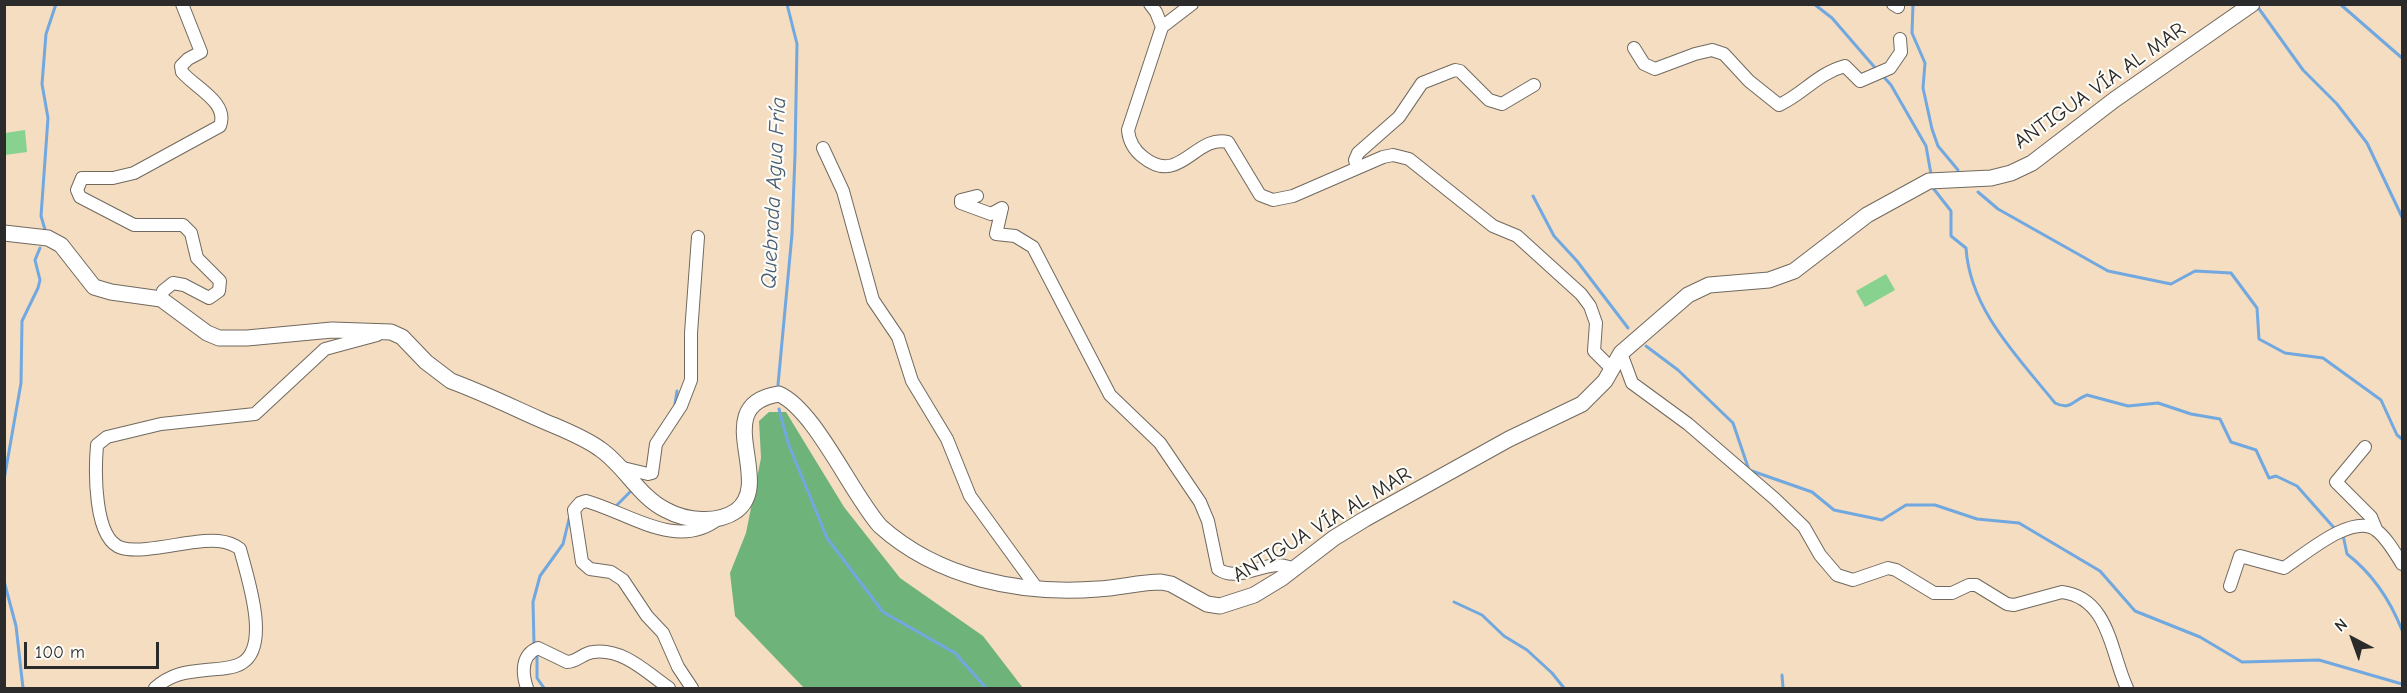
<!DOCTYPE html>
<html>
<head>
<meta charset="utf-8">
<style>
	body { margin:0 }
	#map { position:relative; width:2407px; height:693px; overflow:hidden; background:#f4ddc0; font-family:"Comic Neue",sans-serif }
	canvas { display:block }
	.frame { position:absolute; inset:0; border:6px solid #2b2b2b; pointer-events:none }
	.north { position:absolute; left:2323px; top:609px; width:60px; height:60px; -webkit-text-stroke:4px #fdfcf7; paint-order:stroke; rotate:319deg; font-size:16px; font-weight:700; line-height:24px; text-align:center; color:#2b2b2b }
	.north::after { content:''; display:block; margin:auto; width:21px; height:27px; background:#2b2b2b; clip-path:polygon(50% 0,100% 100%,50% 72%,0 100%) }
	.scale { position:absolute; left:24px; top:642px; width:135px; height:27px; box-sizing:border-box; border:3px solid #2b2b2b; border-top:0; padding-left:8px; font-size:18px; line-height:21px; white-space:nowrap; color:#2b2b2b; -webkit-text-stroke:4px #fdfcf7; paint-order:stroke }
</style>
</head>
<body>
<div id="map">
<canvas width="2407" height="693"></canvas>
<div class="frame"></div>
<div class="north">N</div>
<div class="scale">100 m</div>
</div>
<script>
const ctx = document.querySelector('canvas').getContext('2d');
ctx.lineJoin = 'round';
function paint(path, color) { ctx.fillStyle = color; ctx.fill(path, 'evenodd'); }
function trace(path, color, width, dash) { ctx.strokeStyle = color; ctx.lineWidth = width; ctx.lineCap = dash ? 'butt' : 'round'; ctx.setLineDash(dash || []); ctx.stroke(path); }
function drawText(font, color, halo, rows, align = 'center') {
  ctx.font = font + ' "Comic Neue",sans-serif'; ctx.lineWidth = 4.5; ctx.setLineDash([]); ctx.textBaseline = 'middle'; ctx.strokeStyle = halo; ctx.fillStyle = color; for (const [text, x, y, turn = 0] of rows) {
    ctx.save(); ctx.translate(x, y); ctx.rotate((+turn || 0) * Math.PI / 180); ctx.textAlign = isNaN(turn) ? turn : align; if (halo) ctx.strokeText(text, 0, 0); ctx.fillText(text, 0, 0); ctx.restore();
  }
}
paint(new Path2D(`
	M25,130L27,152L5,155V133Z
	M1886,274L1895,290L1865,307L1856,291Z`), '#88d28f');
paint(new Path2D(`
	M769,412H786L844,507L900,578L983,636L1023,688H804L735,616L730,573L746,533L761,458L759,421Z`), '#6eb47a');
trace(new Path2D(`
	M1814,4L1832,18L1877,70
	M1913,4L1912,33L1925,63L1923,88L1932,129L1938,146L1958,170
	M2340,4L2402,58
	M2257,6L2303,70L2337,104L2367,143L2402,217
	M1882,75L1891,85L1926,146L1931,174
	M1933,188L1951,211V236L1966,248C1970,310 2018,357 2055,403C2071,411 2073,400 2087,395L2128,406L2158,403L2191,414L2220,419L2231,442L2256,450L2269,478L2276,476L2297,486L2336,530
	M1978,192L1998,209L2108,271L2171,284L2195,271L2231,273L2257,308L2259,339L2285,353L2323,358L2381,400L2397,435L2402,439
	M1533,196L1554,236L1577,261L1628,328
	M46,233L41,216L48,118L42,84L46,34L56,4
	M1646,346L1678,370L1733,423L1749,470L1812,492L1834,510L1882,520L1906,505H1935L1977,519L2019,523L2100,571L2135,611L2200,637L2242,662L2319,660L2402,684
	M778,385L792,234L795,155L797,44L787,4
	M675,404L677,391
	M779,409L788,443L827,538L883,612L955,653L986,688
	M4,480L21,383L22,321L38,288L40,280L35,260L40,248
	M616,506L632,490
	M2343,535L2347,554C2373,574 2390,600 2402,630
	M4,581L16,626L23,688
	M1454,602L1482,615L1504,636L1527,650L1552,673L1564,688
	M534,644L533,602L540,576L563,544L570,515
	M537,651V678L544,688
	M1782,675L1783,688`), '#71a8e0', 3);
const minor = new Path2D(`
	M1150,4L1156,12L1162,27L1128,130C1129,141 1134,150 1143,157C1180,187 1195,134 1228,142L1260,195L1273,200L1293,196L1383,157L1393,155L1409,159L1493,226L1517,236L1581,294L1590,306L1596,323L1594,351L1612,369
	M1893,4L1898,7
	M1162,27L1192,4
	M1634,48L1644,64L1655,69L1695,54L1712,50L1724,54L1749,81L1779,105C1802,95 1818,73 1845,66L1860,81L1890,68L1901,52L1900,39
	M823,148L843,191L873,300L898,337L912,381L947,439L970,496L1036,587
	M1357,168L1355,160L1358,153L1399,117L1422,83L1455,70L1460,71L1489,100L1502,104L1534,85
	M977,196L961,200V203L991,214L1002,208L996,234L1015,236L1033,247L1110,395L1160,443L1200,502L1208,521L1218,569C1241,585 1269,555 1293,569
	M161,299L163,291L173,283L184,285L209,298L219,291L220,281L197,258L191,233L183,225H134L80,197L77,190L82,178H113L134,173L220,126C229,102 194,87 182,72L181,66L188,59L201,52L182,4
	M1621,353L1632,383L1688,424L1775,499L1804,527L1820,555L1837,575L1853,580L1888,568L1896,570L1934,593H1952L1969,585H1976L2007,604L2014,605L2062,592C2110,598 2111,655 2127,688
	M2365,447L2336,482L2371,517L2376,529
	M623,468L648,474L652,473L656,444L681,406L691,380V333L698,237
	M2230,586L2240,556L2284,568C2304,555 2353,512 2376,530C2387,538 2395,553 2402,564
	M155,688C171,674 185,672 206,670C218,669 232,669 242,663C271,646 247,576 240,549C227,539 210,540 195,542C176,544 139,553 122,548C93,540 95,469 97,445L107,437L161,424L255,414L325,349L377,335
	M527,688C522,673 521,655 538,648L567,662C577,662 583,653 593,652C623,648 646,672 669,688
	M692,688L678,667L663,633L647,616L623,580L611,572L590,569L582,562L574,510L580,503L586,501C629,513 677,551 718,519`);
const major = new Path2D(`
	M4,233L48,238L61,245L94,287L111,292L161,299L207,333L219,338H247L332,330L391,332L402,337L426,362L451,381C481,392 510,406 539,419C559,428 582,436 600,449C625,466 639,497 666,510C686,521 717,524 736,511C776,482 707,405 779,394C815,410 851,493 880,526C938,578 1020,595 1098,589C1119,588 1140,582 1161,582L1171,584L1207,604L1220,606L1254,595L1282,578L1334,538L1365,519L1509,439L1582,404L1605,381L1621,353L1688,295L1709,285L1769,280L1794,271L1867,215L1929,181L1991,178L2011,173L2032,163L2114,100L2252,4`);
trace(minor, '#71695f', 14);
trace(major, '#71695f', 17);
trace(minor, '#fff', 12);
trace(major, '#fff', 15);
drawText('21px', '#2b2b2b', '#fdfcf7', [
	["ANTIGUA VÍA AL MAR",2100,86,-35],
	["ANTIGUA VÍA AL MAR",1322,525,-31]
]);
drawText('italic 22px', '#475d73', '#fdfcf7', [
	["Quebrada Agua Fría",774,193,-87]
]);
</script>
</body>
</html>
